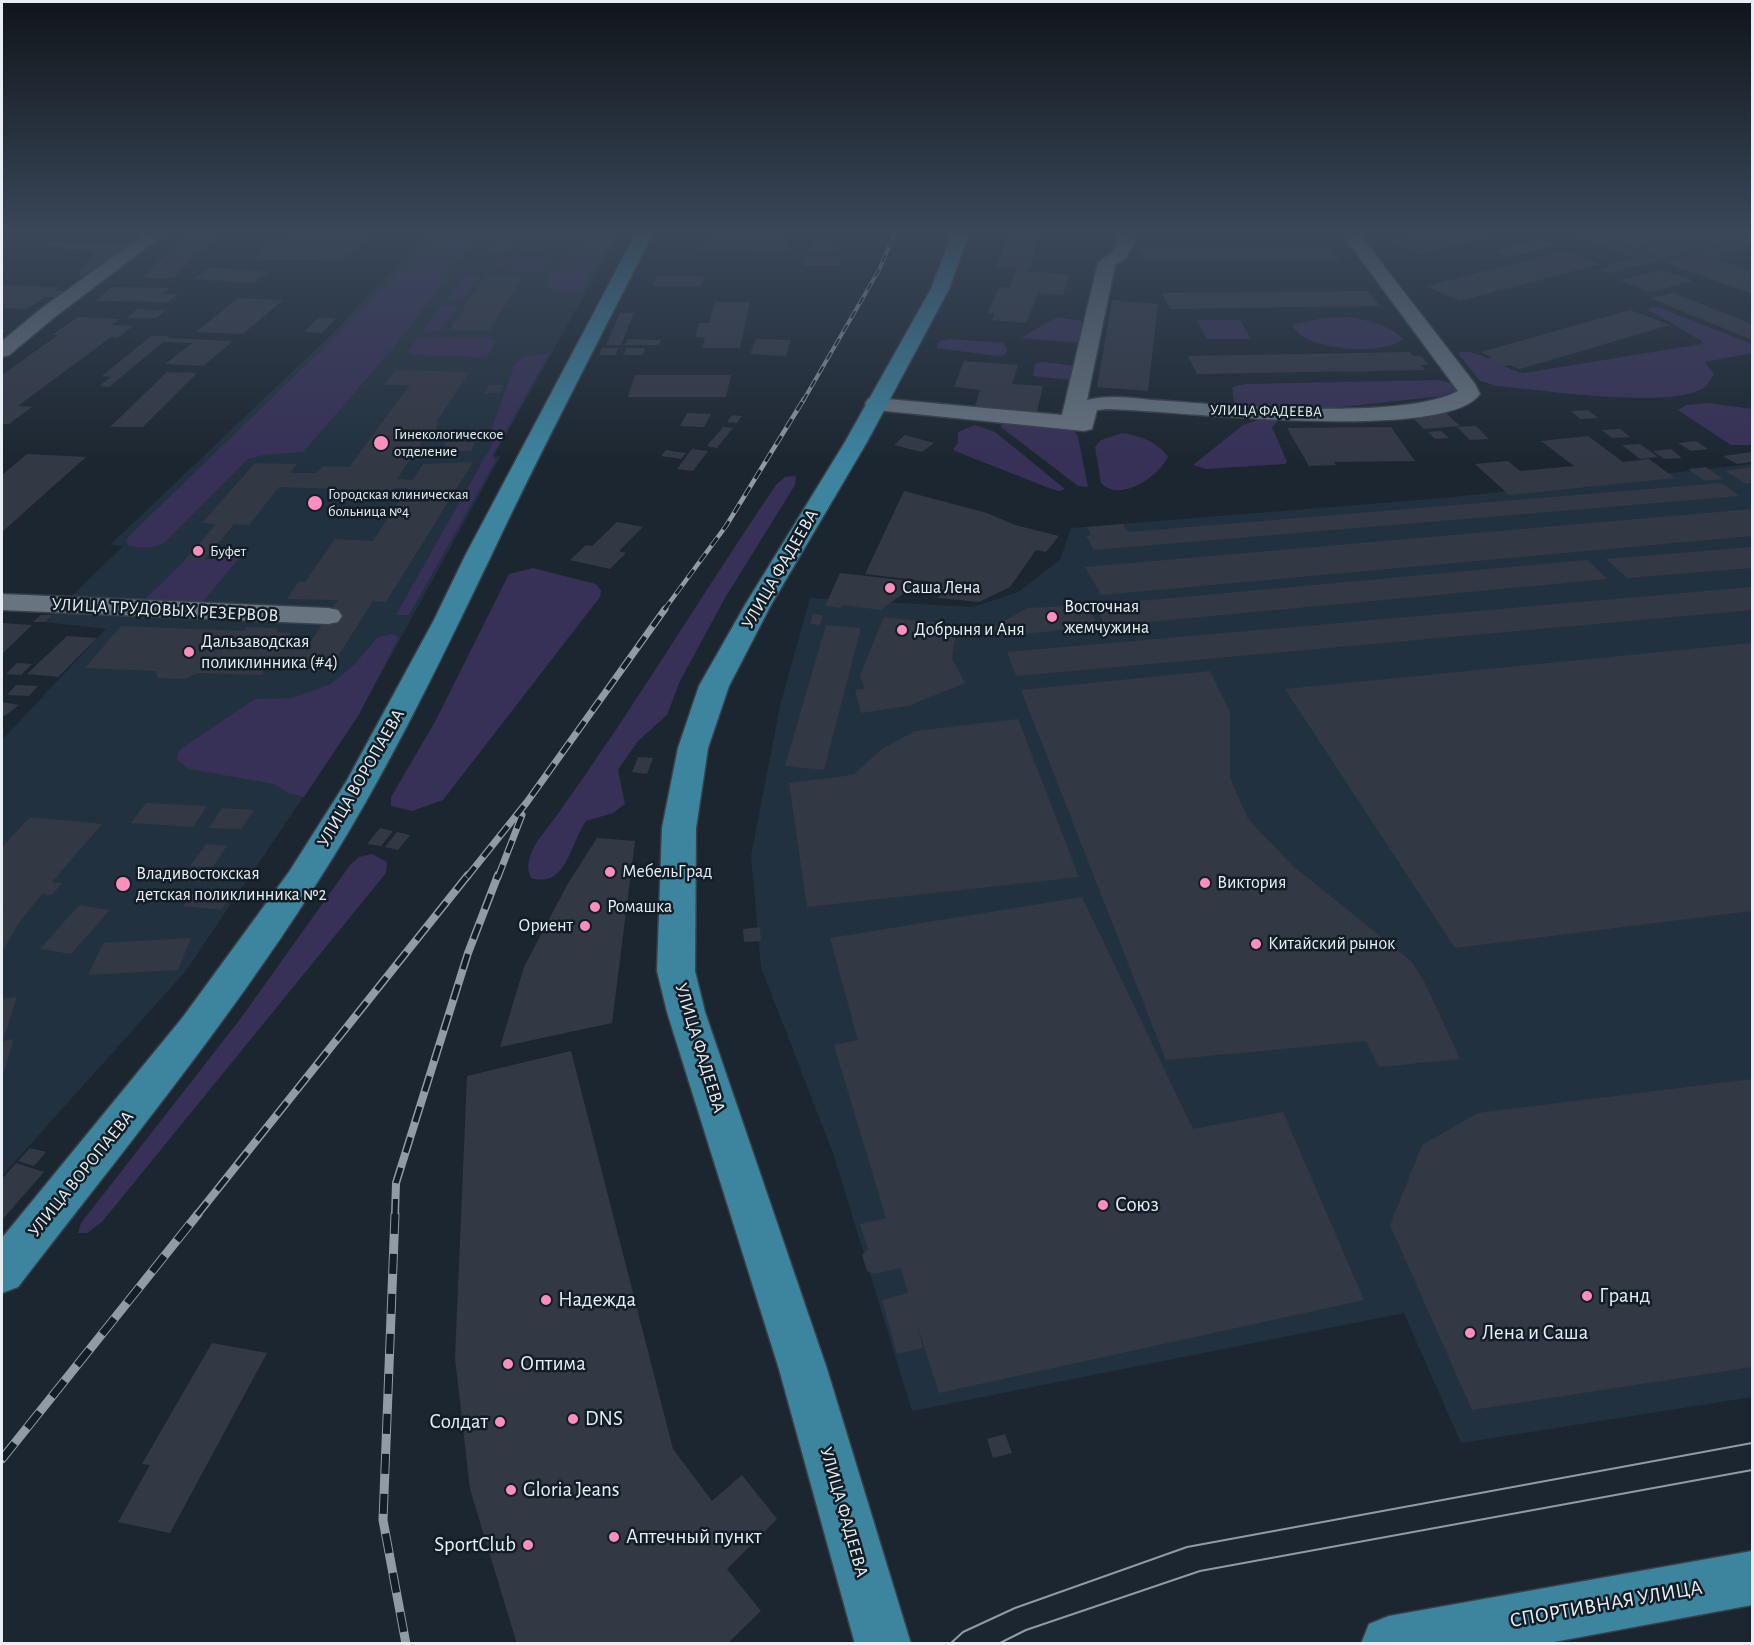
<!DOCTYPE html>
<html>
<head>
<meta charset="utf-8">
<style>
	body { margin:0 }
	#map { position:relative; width:1754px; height:1645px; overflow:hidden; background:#1c2630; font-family:"Alegreya Sans",sans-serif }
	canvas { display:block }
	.frame { position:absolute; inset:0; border:3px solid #e7eef5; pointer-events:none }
</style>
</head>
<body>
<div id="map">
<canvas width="1754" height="1645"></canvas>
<div class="frame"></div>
</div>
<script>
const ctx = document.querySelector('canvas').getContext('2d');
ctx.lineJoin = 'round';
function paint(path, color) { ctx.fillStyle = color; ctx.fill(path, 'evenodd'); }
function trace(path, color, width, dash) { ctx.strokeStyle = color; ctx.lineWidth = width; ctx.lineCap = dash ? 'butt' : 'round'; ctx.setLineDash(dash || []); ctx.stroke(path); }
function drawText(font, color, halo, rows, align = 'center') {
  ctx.font = font + ' "Alegreya Sans",sans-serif'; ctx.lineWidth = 5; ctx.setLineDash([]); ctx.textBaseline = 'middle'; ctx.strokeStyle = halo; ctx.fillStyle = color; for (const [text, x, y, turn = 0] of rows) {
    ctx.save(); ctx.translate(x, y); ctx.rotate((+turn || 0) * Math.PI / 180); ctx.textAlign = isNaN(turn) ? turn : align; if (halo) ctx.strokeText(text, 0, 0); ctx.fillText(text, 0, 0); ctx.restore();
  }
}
paint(new Path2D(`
	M425,235H618L494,456L500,457L358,716L185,972L2,1176V740L106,629L45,622L123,546L110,545L332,334Z
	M1596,235H1730L1741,240L1662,261Z
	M1752,464V1397L1461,1443L1404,1313L912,1411L834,1156L761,967L751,856L780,706L810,598L973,607L1018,592L1060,560L1071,528L1444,498Z`), '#22313f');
paint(new Path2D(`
	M514,235L518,237L507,251L487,252L503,236Z
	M588,235H614L580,292L568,293L544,287C549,263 576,255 588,235Z
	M1601,235H1635L1655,243L1633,248Z
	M452,239L466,241L472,244L394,347L303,452L263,455L248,459L163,544L147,548L129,546L126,541L129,536L339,333L426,244Z
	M1542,239L1558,245L1509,257L1494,251Z
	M53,242H114L128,245L93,272L80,277V271L93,254L91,251L45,246Z
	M504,257H549L552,259L541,272L491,270L498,259Z
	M467,275L481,276L465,298L446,301Z
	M444,305L457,307L441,330L422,332L440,306Z
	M1651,307L1660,308L1752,344V353L1705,362L1714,374C1711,378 1709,383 1706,386C1680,411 1534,389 1496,386L1479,380L1458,353C1475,346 1505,371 1524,373L1702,344V341L1647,309Z
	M1058,317L1086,322L1081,343L1022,338C1024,336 1054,318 1058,317Z
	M1350,317C1368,321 1391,325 1403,339C1384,356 1306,351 1293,327L1295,324L1323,318Z
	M1197,320H1240L1251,339H1207Z
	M427,337L487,338L496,341L489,354L479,357L413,355L408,352L417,338Z
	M950,339L1003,343L1007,348L1006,354L998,356L936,348L940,341Z
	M550,352L492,456L496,460L409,615H396L494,441L490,433L515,364L524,357Z
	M1038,363L1043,362L1076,366L1071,380L1033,376L1035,364Z
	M1439,380L1451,383L1457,390L1443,396L1333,408H1243L1234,405L1232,387L1247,384Z
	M1708,403L1752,409V445H1731L1678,410L1686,405Z
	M1266,417L1278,421L1272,427L1287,462L1285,464L1206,469L1193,465L1243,425Z
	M1008,423L1073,430L1078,437L1088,487L1078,486L1001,427V425Z
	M975,425L995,432L1065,489L1059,491L1049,488L955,451L953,449L958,443V432Z
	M1122,433C1139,435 1159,443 1168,457C1158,477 1120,503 1101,483L1095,447L1101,440Z
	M796,476L795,485L725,598L680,681L667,715L638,741L618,770L625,804L613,813L586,821C570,843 567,889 531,878C520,856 545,832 557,815C634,708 702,594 776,485L785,477Z
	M240,557L195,611L135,609L184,561Z
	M533,568L596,584L601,591L600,597L443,800L412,811L391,806V797L436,720L509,574Z
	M392,634L399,637L358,716L304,797L288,793L274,784L189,769L177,760L178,752L188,744L255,699L292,698L331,684L354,665L378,637Z
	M372,854L387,862L386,873L102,1222L87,1233H78L81,1223L241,1018L350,865L359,857Z`), '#373057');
paint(new Path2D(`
	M293,235H369L344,261L251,259L268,244H283Z
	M525,235H554L544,252H514Z
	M1006,235H1038L1032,265L1028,271L1069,275L1063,295L1038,293L1026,323L992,320L995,313H988L999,287L1009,288L1017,268L997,267Z
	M1418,235H1495V236L1419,254L1390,241Z
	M1574,235H1593L1661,261L1608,273L1601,270L1611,267L1605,265L1634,258Z
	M186,236H217L173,278H141Z
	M707,236L791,237L788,251L701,250Z
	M1711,236L1729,242L1714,246L1695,239Z
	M812,242L837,243L835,251H810Z
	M1734,242L1750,248L1713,258L1752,271V294L1664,262Z
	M1663,245L1684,252L1663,258L1643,250Z
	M1331,247L1341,261H1145L1139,248Z
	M1565,251L1600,264L1460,301L1426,286Z
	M806,255L841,256L840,266H803Z
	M210,267L269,272L252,283L193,279Z
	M1662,270L1693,281L1650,292L1620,280Z
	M486,276L523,277L489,331L449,330L466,306H463Z
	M657,276H704L701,286H653Z
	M2,285L59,287L53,291H64L56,297H45L27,309L2,308L7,304H2Z
	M112,287L170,288L163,294H177L168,302L95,301Z
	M1368,291L1380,306L1170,309L1162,293Z
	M1673,293L1752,324V340L1650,298Z
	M238,298L283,300L243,334L196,332Z
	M1112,300L1158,304L1148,391L1097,387Z
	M715,302H750L740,348H702L705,338L695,337L699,323H709Z
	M137,309L162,310H166L157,318H127Z
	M1630,310L1670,325L1520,369L1510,365L1504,366L1486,358L1492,357L1481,352Z
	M620,313H634L621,345H606Z
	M78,317L119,319L111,325L133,326L117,338L111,337L18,406L32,407L9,424H2V375L58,335H52Z
	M318,318H336L322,333L304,332Z
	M151,336H169L167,338L233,341L203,366L165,364L192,343L163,342L109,387L99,386L111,377L102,376Z
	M628,339L661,340L658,345H625Z
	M756,339L791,340L786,356L750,354Z
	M602,348H618L616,355H599Z
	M626,348H645L643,355H624Z
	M1410,352L1413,356H1421L1429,365H1421L1425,370L1197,374L1188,356Z
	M964,361L1018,365L1012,384L1043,386L1036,415L974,409L980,390L954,387Z
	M396,370L470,372L437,421L438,424L435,430L428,433L397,479L413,480L423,464L473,462L386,602L373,601L333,664L271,662L261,675L198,673L185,679L158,678L156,671L85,668L121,626L244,631L247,627L278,628L276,632L291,633L285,642L310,643L338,600L287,599L298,582H305L335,539L373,541L408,488H394L392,491L279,487L249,525L234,524L204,561H184L216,524L202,523L255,463L297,464L290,473H317L322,466L349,467L410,385H384Z
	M167,372L197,373L143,427H110Z
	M635,375H731L726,397H628Z
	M489,385H504L500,393H484Z
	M1588,410L1598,418L1580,419L1571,411Z
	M687,413L711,414L704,427L680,426Z
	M1446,413L1460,426L1424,429L1411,416Z
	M732,415L742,416L737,423L727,422Z
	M1476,426L1489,439L1470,440L1457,427Z
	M723,427L733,428L717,448L707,446Z
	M1391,427L1415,461L1334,462L1336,465L1309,466L1287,428Z
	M1620,429L1630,437L1612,438L1602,430Z
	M1441,431L1449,438L1435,439L1428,432Z
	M905,435L934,443L922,452L894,445Z
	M1588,436L1623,462L1649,459L1675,478L1509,495L1475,464L1508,461L1520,471L1574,466L1541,441Z
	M1696,441L1708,449L1691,451L1678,443Z
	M446,442H475L471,451H441Z
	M1640,444L1658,457L1640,459L1622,445Z
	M692,449L708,451L693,471L677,469Z
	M1671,449L1682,458L1664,459L1653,451Z
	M666,450L686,453L681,459L661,456Z
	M1752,452V462L1737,464L1723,456Z
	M27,454L86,457L2,532V475Z
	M1706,467L1723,479L1705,481L1688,469Z
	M1752,467V483L1747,484L1725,471Z
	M1722,483L1739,496L1094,550L1086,536L1091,535L1087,527L1123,524L1128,532Z
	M904,491L987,513L1015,525L1059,536L1046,552L1036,550L1010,587L979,602L938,598L942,583L865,574Z
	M1752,509V536L1101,595L1085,567Z
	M617,522L643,527L619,551L626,553L610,569L570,560L586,545L592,546Z
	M1752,547V568L1627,578L1606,559Z
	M1587,560L1608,579L1105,626L1095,605Z
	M840,573L919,582L881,610L843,605L841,608L825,606Z
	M1752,587V610L1016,676L1007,652Z
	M1088,605L1097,626L989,638L987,630L1028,608Z
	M813,614L823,615L820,625L810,624Z
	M41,615H52L45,622H33Z
	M884,617L957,625L952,659L965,683L908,706L861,713L855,690L865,689L860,675Z
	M2,623L32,625L2,654Z
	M826,625L861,628L824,770L785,766Z
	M67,636L97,638L58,677L27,674Z
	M1752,643V911L1455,948L1285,689Z
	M17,663L32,664L21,675L6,674Z
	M1210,671L1230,712V778L1248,819L1293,866L1411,961L1425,983L1460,1059L1379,1067L1366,1041L1166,1060L1021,690Z
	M16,685L38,686L29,696L7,695Z
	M2,702L19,705L5,716L2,715Z
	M1018,719L1079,877L807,907L789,783L853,775L882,749L915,731Z
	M638,757L653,758L647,774L632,772Z
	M146,803L207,806L193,827L131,823Z
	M222,808L254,810L241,829L209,828Z
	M30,817L102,824L52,882L62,883L52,895L42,894L18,924L2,952V914L4,910H2V847Z
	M380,828L393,831L381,846L367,844Z
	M397,832L410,835L398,850L385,847Z
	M597,838L635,841L612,1023L500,1047L524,967L567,885Z
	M206,844L227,846L212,868L190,866Z
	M196,890L233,894L221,910L183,906Z
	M1082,897L1193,1129L1283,1112L1364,1300L939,1393L917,1324L923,1348L897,1354L882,1300L908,1293L901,1268L874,1274L867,1271L862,1255L868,1249L860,1224L886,1218L834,1045L858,1040L830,938Z
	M79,905L110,910L71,954L40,949Z
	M760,927L761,941L744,942L743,929Z
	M191,938L178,970L88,975L103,943Z
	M17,997L3,1041L14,1039L2,1078V999Z
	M571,1051L673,1449L712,1501L742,1475L777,1519L727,1569L761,1611L727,1644H517L470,1489L455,1358L467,1076Z
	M1752,1079V1367L1472,1410L1390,1225L1422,1145L1478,1113Z
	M30,1148L46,1152L34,1166L18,1161Z
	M16,1163L44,1172L2,1220V1179Z
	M212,1343L267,1353L170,1533L118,1522L150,1465L142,1464Z
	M1005,1434L1012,1453L993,1458L987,1439Z`), '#333845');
const minor = new Path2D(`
	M144,235H163L56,316L9,355L2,357V341L42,308Z
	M1115,235H1132L1135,242L1125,259L1115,265L1087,400C1114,393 1141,400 1168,401C1234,406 1404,420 1458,391L1343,235H1360L1475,384L1480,394C1445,444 1170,410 1107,409L1097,410L1092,429L1084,431L876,410L868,409L865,404L868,399L876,398L1062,415L1098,263L1112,252L1119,242Z
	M1739,235H1752V243Z
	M2,594L328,608L338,610L342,616L338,622L328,624L2,610Z`);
const major = new Path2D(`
	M635,235H652C598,342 542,448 491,556C436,670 382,783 313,889C224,1028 119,1156 18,1287L2,1293V1238L183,1017L289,872L346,782L434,620L465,556Z
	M952,235H968L949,289L867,442L771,605L729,686L708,748L696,828L695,971L705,1012L827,1369L911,1644H855L779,1369L667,1012L657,971L662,828L678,748L699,686L745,605L845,442L931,289Z
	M1752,1551V1605L1543,1644H1361L1369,1624L1389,1616Z`);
trace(minor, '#384049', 3);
trace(major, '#384049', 3);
paint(minor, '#687480');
paint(major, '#3d849f');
trace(new Path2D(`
	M950,1644L963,1632L1015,1608L1187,1547L1752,1443
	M998,1644L1026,1630L1200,1571L1752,1470`), '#929aa3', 2);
const railFar4 = new Path2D(`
	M803,401L879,270L894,235`);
const railFar3 = new Path2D(`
	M664,610L726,526L804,399`);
const railFar2 = new Path2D(`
	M467,877L527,802L665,609
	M498,877L522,815`);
const railFar1 = new Path2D(`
	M197,1215L468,875
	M395,1215L396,1183L468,953L498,875`);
const rail = new Path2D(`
	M395,1214L383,1520L406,1644
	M2,1459L198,1214`);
trace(railFar4, '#929aa3', 4);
trace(railFar3, '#929aa3', 4.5);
trace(railFar2, '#929aa3', 7);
trace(railFar1, '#929aa3', 8);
trace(rail, '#929aa3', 9);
trace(railFar4, '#131d26', 2, [8]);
trace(railFar3, '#131d26', 3, [10]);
trace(railFar2, '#131d26', 4.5, [13]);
trace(railFar1, '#131d26', 5, [16]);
trace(rail, '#131d26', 7, [20]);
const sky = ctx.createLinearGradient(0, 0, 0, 466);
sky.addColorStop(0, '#0f151a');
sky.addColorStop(0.5, '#3a4759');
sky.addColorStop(1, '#3a475900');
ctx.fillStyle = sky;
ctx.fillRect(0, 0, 1754, 466);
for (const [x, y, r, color] of [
	[381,443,8,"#fd8ebe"],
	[315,503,8,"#fd8ebe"],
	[198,551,6,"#fd8ebe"],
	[890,588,6,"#fd8ebe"],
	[1052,617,6,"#fd8ebe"],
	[902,630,6,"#fd8ebe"],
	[189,652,6,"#fd8ebe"],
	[610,872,6,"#fd8ebe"],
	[1205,883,6,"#fd8ebe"],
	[123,884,8,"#fd8ebe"],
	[595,907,6,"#fd8ebe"],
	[585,926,6,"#fd8ebe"],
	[1256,944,6,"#fd8ebe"],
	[1103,1205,6,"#fd8ebe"],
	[1587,1296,6,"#fd8ebe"],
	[546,1300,6,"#fd8ebe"],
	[1470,1333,6,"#fd8ebe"],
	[508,1364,6,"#fd8ebe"],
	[573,1419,6,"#fd8ebe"],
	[500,1422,6,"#fd8ebe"],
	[511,1490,6,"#fd8ebe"],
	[614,1537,6,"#fd8ebe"],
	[528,1545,6,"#fd8ebe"]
]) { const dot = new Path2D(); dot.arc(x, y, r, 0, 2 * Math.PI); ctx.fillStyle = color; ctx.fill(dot); trace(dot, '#131d26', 2); }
drawText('15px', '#e7eef5', '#131d26', [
	["УЛИЦА ФАДЕЕВА",1266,411,1]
]);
drawText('15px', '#e7eef5', '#131d26', [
	["Гинекологическое",394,434],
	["отделение",394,451],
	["Городская клиническая",328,494],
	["больница №4",328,511],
	["Буфет",210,551]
], 'left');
drawText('18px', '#e7eef5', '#131d26', [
	["УЛИЦА ФАДЕЕВА",780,569,-60],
	["УЛИЦА ТРУДОВЫХ РЕЗЕРВОВ",165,610,3],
	["УЛИЦА ВОРОПАЕВА",361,778,-60],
	["УЛИЦА ФАДЕЕВА",700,1048,73],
	["УЛИЦА ВОРОПАЕВА",81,1174,-51],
	["УЛИЦА ФАДЕЕВА",844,1512,74]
]);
drawText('18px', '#e7eef5', '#131d26', [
	["Саша Лена",902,588],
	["Восточная",1064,607],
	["жемчужина",1064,628],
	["Добрыня и Аня",914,630],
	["Дальзаводская",201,642],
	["поликлинника (#4)",201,663],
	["МебельГрад",622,872],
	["Владивостокская",136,874],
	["детская поликлинника №2",136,895],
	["Виктория",1217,883],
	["Ромашка",607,907],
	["Ориент",573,926,"right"],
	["Китайский рынок",1268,944]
], 'left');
drawText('21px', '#e7eef5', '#131d26', [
	["Союз",1115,1205],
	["Гранд",1599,1296],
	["Надежда",558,1300],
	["Лена и Саша",1482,1333],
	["Оптима",520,1364],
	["DNS",585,1419],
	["Солдат",488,1422,"right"],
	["Gloria Jeans",523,1490],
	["Аптечный пункт",626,1537],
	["SportClub",516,1545,"right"]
], 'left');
drawText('21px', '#e7eef5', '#131d26', [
	["СПОРТИВНАЯ УЛИЦА",1606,1604,-10]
]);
</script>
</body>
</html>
